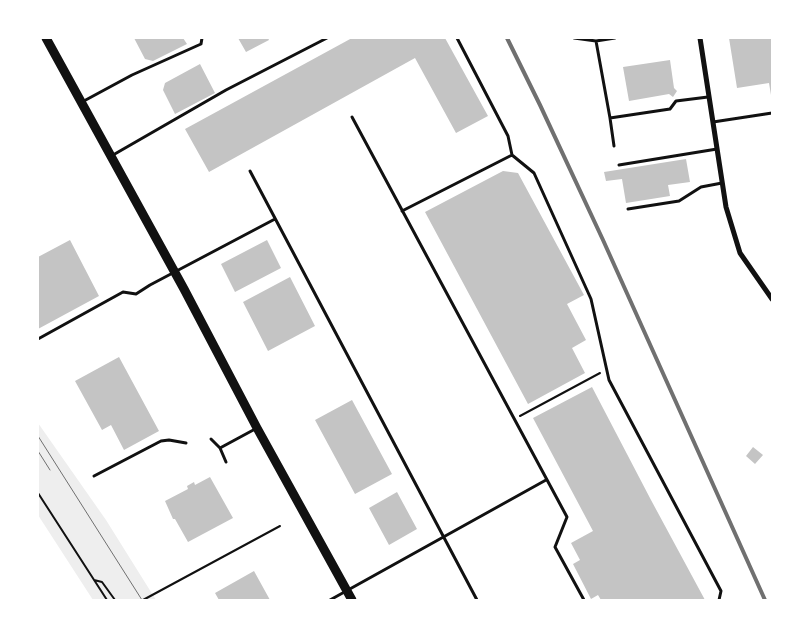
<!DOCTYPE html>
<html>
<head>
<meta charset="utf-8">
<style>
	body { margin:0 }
	#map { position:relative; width:810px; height:638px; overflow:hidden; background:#fff; font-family:"Fira Sans Condensed",sans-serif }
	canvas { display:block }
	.frame { position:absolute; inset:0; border:39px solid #fff; pointer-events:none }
</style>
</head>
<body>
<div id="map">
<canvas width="810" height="638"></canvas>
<div class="frame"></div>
</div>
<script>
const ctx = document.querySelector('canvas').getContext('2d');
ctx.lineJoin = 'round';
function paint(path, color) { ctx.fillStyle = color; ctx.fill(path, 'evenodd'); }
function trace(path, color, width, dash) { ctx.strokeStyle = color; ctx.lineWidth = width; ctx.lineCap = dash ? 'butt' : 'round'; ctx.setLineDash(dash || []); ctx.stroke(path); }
paint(new Path2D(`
	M38,423L106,520L156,600H93L38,515Z`), '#eee');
paint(new Path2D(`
	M134,38H183L187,44L153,61L145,59Z
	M238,38H268L269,40L246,52Z
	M352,38H445L488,116L456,133L415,58L209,172L185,129Z
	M729,38H772V101L769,83L737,88Z
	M670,60L674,88L677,91L673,97L669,94L629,101L623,67Z
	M200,64L215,93L175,114L163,90L165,83Z
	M686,159L690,182L668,185L670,196L626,203L622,179L606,181L604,172Z
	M503,171L518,173L584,295L567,304L586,340L572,348L585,373L528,404L425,212Z
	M70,240L99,296L38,329V257Z
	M267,240L281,268L235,292L221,264Z
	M290,277L315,326L268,351L243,302Z
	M119,357L159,431L124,450L111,425L102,430L75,381Z
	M592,387L651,500L705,600H601L598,595L591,599L573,564L580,560L571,543L593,531L533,418Z
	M352,400L392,474L355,494L315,420Z
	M753,447L763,455L755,464L746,456Z
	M210,477L233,518L188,542L175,519H173L165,501L188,489L187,486L194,482L195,485Z
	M397,492L417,529L389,545L369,508Z
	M254,571L270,600H219L215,593Z`), '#c4c4c4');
trace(new Path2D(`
	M520,416L600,373
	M38,493L107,600
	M94,580L102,582L115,600
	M143,600L280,526`), '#111', 2);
trace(new Path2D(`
	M457,38L508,136L512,155L534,173L591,299L609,380L721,591L719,600
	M574,38L596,41
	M615,38L596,41L610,118L670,109L676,101L708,97
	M82,102L132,75L201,44L202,38
	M352,117L567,517L555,547L584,600
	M610,118L614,146
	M713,122L772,113
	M113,155L226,90L327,38
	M619,165L717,149
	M250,171L477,600
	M628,209L679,201L701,187L722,183
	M402,211L512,155
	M38,339L123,292L136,294L150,285L275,219
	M211,439L220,448L226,462
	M220,448L257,428
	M94,476L161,441L169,440L186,443
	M330,600L546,480`), '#111', 3);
trace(new Path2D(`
	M700,38L726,207L740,253L772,299`), '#111', 5);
trace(new Path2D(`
	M46,38L184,289L257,428L352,600`), '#111', 9);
trace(new Path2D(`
	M38,436L142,600
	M38,451L50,470`), '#707070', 1);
trace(new Path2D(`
	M507,38L540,105L603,240L765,600`), '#707070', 4);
</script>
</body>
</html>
